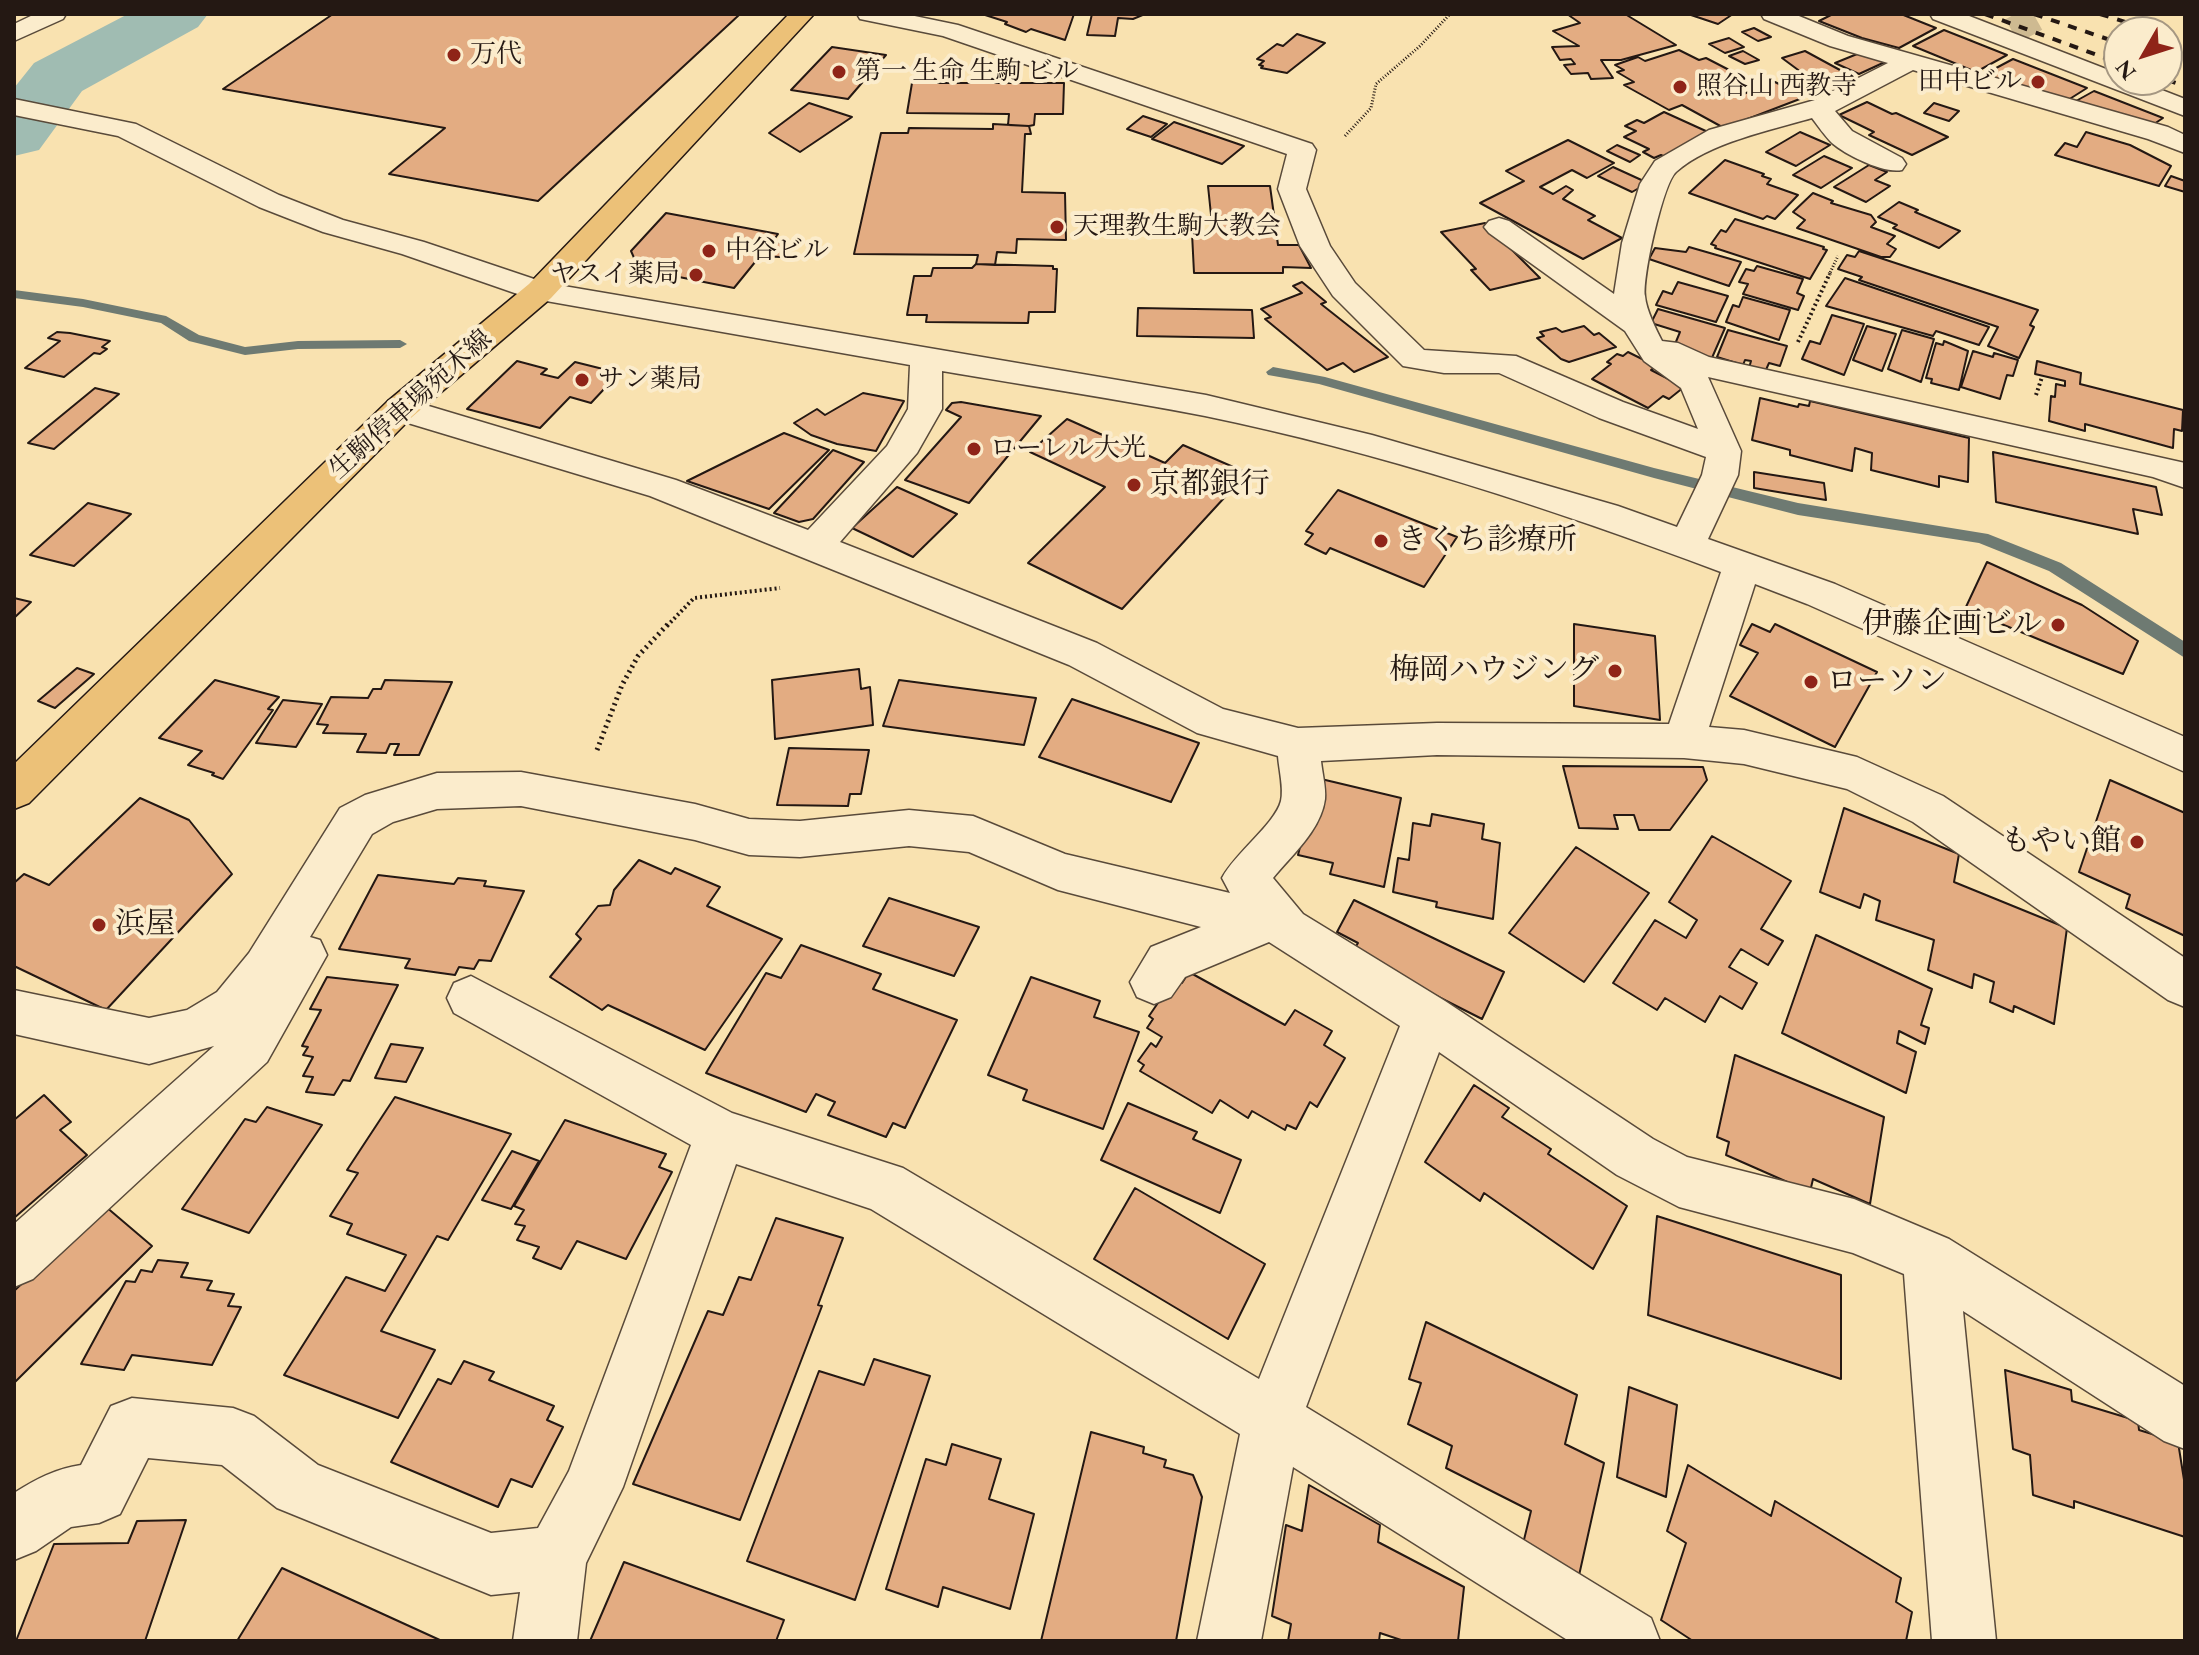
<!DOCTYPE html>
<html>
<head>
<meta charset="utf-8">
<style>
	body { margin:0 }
	#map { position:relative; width:2199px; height:1655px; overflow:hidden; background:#f9e2b0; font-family:"EB Garamond",serif }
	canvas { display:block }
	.frame { position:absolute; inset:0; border:16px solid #241813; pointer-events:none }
	.north { position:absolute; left:2103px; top:16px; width:80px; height:80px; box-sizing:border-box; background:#fbeccc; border:2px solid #a59782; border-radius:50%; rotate:231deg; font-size:22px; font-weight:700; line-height:32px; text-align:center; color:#241813 }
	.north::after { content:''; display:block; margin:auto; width:28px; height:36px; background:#8f2418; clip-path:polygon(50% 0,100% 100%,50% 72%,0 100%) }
</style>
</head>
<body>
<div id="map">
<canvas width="2199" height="1655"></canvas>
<div class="frame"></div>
<div class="north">N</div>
</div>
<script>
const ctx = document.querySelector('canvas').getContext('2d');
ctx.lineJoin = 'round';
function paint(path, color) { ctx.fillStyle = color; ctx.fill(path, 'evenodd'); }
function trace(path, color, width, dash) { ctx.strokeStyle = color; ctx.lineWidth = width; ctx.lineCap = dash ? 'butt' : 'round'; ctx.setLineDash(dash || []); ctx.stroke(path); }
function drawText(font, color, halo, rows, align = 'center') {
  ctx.font = font + ' "EB Garamond","Noto Serif JP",serif'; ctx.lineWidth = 8; ctx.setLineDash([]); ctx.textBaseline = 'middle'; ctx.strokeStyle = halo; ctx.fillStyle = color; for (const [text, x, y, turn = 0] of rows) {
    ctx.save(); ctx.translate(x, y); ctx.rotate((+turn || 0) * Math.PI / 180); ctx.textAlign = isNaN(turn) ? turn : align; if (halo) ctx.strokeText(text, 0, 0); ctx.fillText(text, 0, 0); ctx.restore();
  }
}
paint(new Path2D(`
	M14,290L83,299L166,316L199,335L245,347L298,341L400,340L407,344L400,348L298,349L245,355L189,341L161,323L83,307L14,298Z
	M1273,367L1325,377L1654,468L1798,503L1988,534L2061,563L2185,642V658L2049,571L1979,543L1798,515L1654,478L1319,384L1268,375L1266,372Z`), '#6e7a72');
paint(new Path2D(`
	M128,14H208L198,27L82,91L39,150L14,156V88L34,63Z`), '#a0bcb2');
const building = new Path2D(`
	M333,14H733L739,15L538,201L389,174L445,128L223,89Z
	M982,14H1074L1065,40L1031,29L1026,32L1005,24L1007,22Z
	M1092,14H1145L1133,19L1118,18L1115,36L1087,35Z
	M1567,14H1625L1676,45L1621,60H1601L1613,78L1591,79L1588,73L1571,74L1564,65L1575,64L1571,59L1560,60L1552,47L1579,46L1553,31L1580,23Z
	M1688,14H1733L1718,24Z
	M1833,14H1901L1936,28L1899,48L1862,38L1819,21Z
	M1754,28L1771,37L1758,41L1742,32Z
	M1944,30L2007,55L1976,72L1913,46Z
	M1297,34L1325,43L1287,73L1261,68L1263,66L1259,65L1264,61L1257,59L1277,44L1283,46Z
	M1729,38L1744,47L1725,53L1709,44Z
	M832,47L886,55L848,99L791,90Z
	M1679,50L1699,60L1706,58L1735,73L1726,76L1741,84L1727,90L1738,96L1775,82L1805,97L1724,128L1682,105L1669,110L1624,85L1634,82L1617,72L1624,70L1615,65L1638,57L1645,61Z
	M1743,51L1759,60L1745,64L1729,56Z
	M1805,51L1851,76L1827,84L1815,76L1809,78L1782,58Z
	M1862,52L1885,62L1859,74L1835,63Z
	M2013,59L2087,88L2068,100L1983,75Z
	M912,83H1064L1063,114H1035L1034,125L1029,126L1008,125L1009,114L907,113Z
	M2094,91L2163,118L2154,124L2076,101Z
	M1867,102L1892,114L1896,113L1948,137L1912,155L1869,135L1874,132L1839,115Z
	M809,103L852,117L800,152L769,133Z
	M1934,103L1959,111L1949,121L1924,113Z
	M1664,112L1708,132L1665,157L1661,155L1654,158L1643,152L1649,149L1624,137L1636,131L1625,126L1637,120L1644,123Z
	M1143,116L1167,124L1151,137L1127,129Z
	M1174,122L1244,146L1222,164L1152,139Z
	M993,124L1029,126L1031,134H1025L1022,192L1065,193L1066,240L1017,239L1016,253L997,252L995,265L976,264L978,255L854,254L881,133H908L909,128L993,129Z
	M1800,132L1830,145L1796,166L1766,152Z
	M2086,132L2130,145L2171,166L2159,186L2055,155L2065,143L2077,147Z
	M1568,140L1614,163L1587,178L1572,170L1540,187L1553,194L1566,186L1573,190L1563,199L1595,216L1588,220L1622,238L1583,259L1480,203L1524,181L1506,171Z
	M1617,145L1640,155L1630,162L1607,151Z
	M1824,156L1852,168L1821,188L1793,175Z
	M1725,160L1764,174L1762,176L1771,179L1767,184L1798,195L1775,219L1767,216L1763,219L1689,193Z
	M1869,165L1887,172L1875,180L1890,186L1866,202L1834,187Z
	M1613,167L1648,183L1632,192L1598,176Z
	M2171,176L2185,181V192L2165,186Z
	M1208,186H1270L1278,245H1299L1311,268L1283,267V273H1194L1192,233L1213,234Z
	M1813,193L1833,201L1831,203L1871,215L1876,222L1871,227L1895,236L1887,244L1896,249L1890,257H1881L1797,228L1805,220L1793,212Z
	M1899,202L1918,210L1915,212L1960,231L1939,248L1893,228L1897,225L1878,217Z
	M666,213L778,234L773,241L783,243L788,250L780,257L760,256L734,288L639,269L631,251Z
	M1735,219L1824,247L1823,249L1827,250L1810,279L1715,248L1716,246L1711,244L1721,230L1726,232Z
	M1485,223L1540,278L1490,290L1471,270L1476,269L1441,232Z
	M1689,247L1741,262L1729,286L1649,259L1655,248L1686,252Z
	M1859,251L2038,310L2030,325L2034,327L2019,358L1988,346L1998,327L1859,280L1862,277L1838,269L1847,255L1855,257Z
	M976,264L1053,266V269H1057L1055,312H1029L1028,323L926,322L927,315H907L914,276H931L933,268H972Z
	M1757,266L1803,279L1797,293L1804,296L1798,310L1743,294L1748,284L1739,282L1746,269L1754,271Z
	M1845,278L1989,327L1979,345L1936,331L1933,336L1826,306Z
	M1302,282L1326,302L1321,304L1388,357L1354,372L1343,363L1327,370L1265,319L1271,317L1261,309L1302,293L1293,286Z
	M1678,282L1728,296L1716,322L1656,305L1663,291L1672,294Z
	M1743,297L1790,310L1779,340L1726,322L1733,305L1739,307Z
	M1138,308L1252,310L1254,338L1137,336Z
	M1658,309L1725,328L1711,360L1673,349L1680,332L1651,323Z
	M1832,315L1864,324L1844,375L1802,359L1810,341L1820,344Z
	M1584,326L1594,335L1599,333L1616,347L1569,362L1561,359L1537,338L1544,336L1540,332L1556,328L1562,332Z
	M1867,326L1896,334L1882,371L1853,360Z
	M1728,330L1787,346L1780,366L1769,363L1765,372L1749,368L1751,361L1745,360L1743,365L1717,357Z
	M1902,330L1934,339L1921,382L1888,369Z
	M57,332L70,333L110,341L102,347L107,349L100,354L94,353L64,377L25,368L60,341L48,338Z
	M1944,341L1968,351L1959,390L1931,383L1932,379L1926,378L1936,343L1943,345Z
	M1973,351L1993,357L1994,353L2018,360L2013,376L2007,375L2000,399L1961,387Z
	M1628,352L1656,366L1651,370L1684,387L1669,399L1663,396L1648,408L1592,379L1611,364L1607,362L1617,354L1623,356Z
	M517,361L547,369L541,374L558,378L575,362L619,373L591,403L570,397L540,428L467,409Z
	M2037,361L2081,373L2080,384L2183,410L2182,431L2174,429L2173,448L2085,424V431L2049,421L2051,396L2055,397L2056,384L2065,386V381L2035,374Z
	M95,388L119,394L54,449L28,443Z
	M863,393L904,401L876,451L837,444L811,435L794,423L817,409L825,415Z
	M1760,398L1798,407L1799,404L1809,406L1810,401L1969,438L1968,482L1939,476V487L1871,470L1872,453L1855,448L1852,471L1790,455V450L1752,440Z
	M961,402L1041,416L969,503L905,480L961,417L946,410L952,403Z
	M1067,419L1165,463L1183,445L1247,473L1122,609L1028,563L1105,487L1030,452Z
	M784,433L829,450L769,509L687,481Z
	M833,450L864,462L813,519L799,522L774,513Z
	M1993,452L2156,487L2162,515L2133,509L2138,534L1996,502Z
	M1754,472L1824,483L1826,500L1754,488Z
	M897,487L957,514L913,557L852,528Z
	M1338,490L1457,537L1424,587L1330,548L1326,554L1305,544L1313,534L1306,531Z
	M88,503L131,514L74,566L30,555Z
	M1987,562L2082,605L2138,641L2123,674L1965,609Z
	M14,598L31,602L14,618Z
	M1574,624L1655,636L1660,720L1574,706Z
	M1752,624L1770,632L1775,624L1877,672L1835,747L1730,696L1758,653L1740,645Z
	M77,668L94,674L55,708L38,701Z
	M859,669L861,689L870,687L873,725L775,739L772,680Z
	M215,680L279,697L268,709L273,710L223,779L212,775L214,773L188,765L202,751L159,738Z
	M385,680L452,682L419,755H394L399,744H390L386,753L357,752L366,734L323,733L328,725L317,724L331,697L368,698L373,689H381Z
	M899,680L1036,698L1024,745L883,726Z
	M1072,699L1199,743L1171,802L1039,757Z
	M283,700L322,704L296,747L256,743Z
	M789,748L869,750L861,794H850L848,806L777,805Z
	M1563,766L1703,767L1707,780L1670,830H1639L1634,815H1614L1618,829L1579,828Z
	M1317,778L1401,798L1384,887L1330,874L1333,863L1298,855Z
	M2110,780L2185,813V936L2126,908L2130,895L2079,872Z
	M140,798L189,820L232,874L106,1010L14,966V883L24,874L49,885Z
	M1844,808L1959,854L1954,882L2067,928L2054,1024L2014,1006L2013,1012L1990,1002L1994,982L1974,974L1972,988L1928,970L1934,940L1876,920L1880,901L1864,894L1860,908L1820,892Z
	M1432,814L1484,824L1482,839L1500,843L1493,919L1436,907L1437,902L1393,892L1398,858L1409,860L1413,823L1430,826Z
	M1712,836L1791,881L1761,929L1783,941L1768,965L1741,949L1729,967L1757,983L1742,1009L1720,996L1705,1022L1665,998L1657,1010L1613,983L1655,920L1686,938L1697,920L1669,902Z
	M1576,847L1649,893L1584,982L1509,933Z
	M639,860L671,874L675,868L720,887L707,906L782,939L705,1050L608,1005L602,1010L550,977L581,939L576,934L598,906L610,905L614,890Z
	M378,875L454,884L458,878L486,881L484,886L524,891L491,961L479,960L474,969L459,967L455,975L405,968L410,959L339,949Z
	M889,898L979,927L954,976L863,946Z
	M1354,900L1504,972L1482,1019L1352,953L1358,943L1337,932Z
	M1816,935L1932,989L1921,1025L1929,1028L1925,1044L1899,1031L1897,1043L1916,1052L1906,1093L1782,1033Z
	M801,945L881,974L873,989L957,1020L905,1128L893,1123L886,1137L828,1115L835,1102L816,1094L806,1112L706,1073L766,973L781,978Z
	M1189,972L1285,1025L1295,1010L1332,1031L1324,1045L1345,1058L1317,1107L1310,1102L1296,1129L1287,1125L1285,1130L1252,1111L1248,1118L1220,1100L1212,1113L1140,1071L1144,1065L1138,1061L1151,1043L1156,1047L1162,1037L1147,1028L1153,1019L1149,1016L1175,978L1182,983Z
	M327,977L398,985L350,1081L343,1080L334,1095L306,1092L313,1077L303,1076L313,1057L303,1055L308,1047L302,1046L321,1010L310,1009Z
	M1031,977L1100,1001L1094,1017L1139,1032L1103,1129L1023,1100L1027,1090L988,1075Z
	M391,1044L423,1048L406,1082L375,1078Z
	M1735,1055L1884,1117L1870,1204L1813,1179L1810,1192L1726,1155L1729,1142L1717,1137Z
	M1474,1085L1509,1108L1502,1117L1551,1149L1548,1154L1627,1206L1593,1269L1484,1193L1480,1201L1425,1162Z
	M44,1095L71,1122L60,1130L87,1155L14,1218V1120Z
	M395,1097L511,1134L448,1240L437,1236L381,1331L435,1350L398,1418L284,1375L346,1277L385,1291L406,1255L347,1234L352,1224L330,1216L358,1173L347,1170Z
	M1128,1103L1197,1132L1193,1139L1241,1160L1220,1213L1101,1160Z
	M267,1107L322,1125L249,1233L182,1209L245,1119L256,1122Z
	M565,1120L666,1154L659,1167L672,1172L626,1259L577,1241L561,1269L533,1258L539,1247L517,1240L525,1226L515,1224L524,1210L514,1206Z
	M512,1151L539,1161L511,1209L482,1200Z
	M1135,1188L1265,1264L1228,1339L1094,1259Z
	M105,1206L152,1246L15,1382L14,1291Z
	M1657,1216L1841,1275V1379L1648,1315Z
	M776,1218L843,1238L818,1305L822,1306L740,1520L633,1484L708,1311L723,1315L739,1277L751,1280Z
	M158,1260L188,1263L181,1277L212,1281L207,1290L234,1294L228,1306L241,1307L212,1365L132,1355L124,1370L81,1364L126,1281L135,1282L141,1270L152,1272Z
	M1426,1322L1577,1395L1565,1444L1604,1463L1578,1580L1521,1552L1531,1511L1446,1468L1452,1446L1408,1424L1421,1383L1409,1379Z
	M874,1359L930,1376L855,1600L747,1561L819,1371L864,1385Z
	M464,1361L494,1372L489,1380L554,1406L547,1420L563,1427L532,1487L511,1479L498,1507L391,1462L438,1379L451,1384Z
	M2005,1370L2071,1390L2072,1401L2138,1421L2139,1430L2178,1442L2185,1486V1537L2074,1501V1508L2033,1495L2030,1455L2013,1449Z
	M1629,1387L1677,1405L1666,1497L1617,1477Z
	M1091,1432L1144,1447L1143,1453L1166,1460L1164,1467L1193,1475L1202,1497L1176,1641H1041Z
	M952,1444L1001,1459L989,1499L1034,1514L1010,1609L943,1587L938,1607L886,1589L926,1459L946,1465Z
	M1688,1465L1771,1516L1775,1501L1901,1578L1896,1602L1912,1612L1906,1641H1693L1661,1620L1686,1543L1667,1531Z
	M1309,1485L1380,1525L1378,1542L1464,1587L1458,1641H1404L1380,1633L1379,1641H1288L1291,1624L1272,1616L1286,1525L1302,1531Z
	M186,1520L145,1641H16L54,1544L128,1543L137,1521Z
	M624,1562L784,1620L776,1641H590Z
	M282,1568L442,1641H237Z`);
paint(building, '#e3ac82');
trace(building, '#241813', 2);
trace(new Path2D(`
	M2012,31L2043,14`), '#ceba91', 27, [27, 13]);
const minor = new Path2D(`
	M35,14H66L63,19L14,41V24Z
	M857,14H905L958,25L1312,144L1316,150L1306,189L1330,246L1355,283L1424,350L1516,356L1623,402L1698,429L1681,388L1644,361L1625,331L1489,233L1484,227L1489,221L1499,218L1509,221L1614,294L1622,243L1640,184L1655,161L1709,130L1815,100L1888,63L1830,46L1764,19L1761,14H1794L1848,36L2168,127L2185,135V153L2148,139L1913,70L1835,111L1852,131L1902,158L1906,164L1902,170C1884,174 1846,155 1832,143C1825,136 1818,126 1812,118C1771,130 1708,143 1676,172C1663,184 1642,278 1645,296C1646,310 1656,329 1662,341L1678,343L1709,357L2185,463V488L2153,477L1708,377L1741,451L1738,475L1708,539L1835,584L2185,737V772L1807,604L1755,584L1709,727L1744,730L1857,757L1943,796L2185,958V1007L2168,1000L1913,822L1847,789L1744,764L1684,758L1437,755L1321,761C1322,772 1326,787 1325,799C1321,830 1292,855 1273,878L1303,914L1445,1001L1653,1139L1687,1157L1854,1199L1949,1239L2185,1386V1449L2164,1441L1963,1311L1996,1641H1932L1904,1274L1853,1253L1679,1207L1617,1175L1439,1052L1306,1407L1651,1618L1660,1641H1569L1293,1467L1261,1641H1197L1240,1434L871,1209L736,1164L623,1487L586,1563L577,1641H513L520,1592L491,1595L277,1508L222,1465L148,1458L120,1514L99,1523L71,1527L36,1551L14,1560V1493C36,1479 55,1469 81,1465L111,1406L132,1398L233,1408L254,1416L318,1465L491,1533L538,1528L569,1471L691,1145L454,1013L447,998L454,983L471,976L732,1113L903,1168L1259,1379L1400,1026L1269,942L1185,977L1171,997L1154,1004L1137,997L1130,982L1151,947L1201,927L1058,890L969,852L909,846L800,857L749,855L695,840L521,806L437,809L393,822L372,834L310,937L320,940L327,955L267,1062L33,1279L14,1287V1224L214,1046L149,1064L14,1034V990L149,1018L187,1010L217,992L249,953L340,808L365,795L437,773L521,772L695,804L749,819L800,821L909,810L973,816L1065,854L1230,893L1222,878C1235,853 1275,824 1281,801C1284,788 1279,770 1278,756L1197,733L1069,665L650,496L388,417L383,409L388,401L400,398L412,401L676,480L808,530L887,446L908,409L910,365L529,298L402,254L323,232L259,207L118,136L14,115V99L136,124L279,195L343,220L424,242L546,283L1206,395L1372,435L1618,506L1677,527L1702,475L1706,457L1599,418L1499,373H1444L1403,366L1333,296L1300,246L1278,189L1287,154L943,36L860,19ZM942,371C1030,386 1118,399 1205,416C1380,452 1553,509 1721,572L1669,724L1437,723L1298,728L1223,709L1097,643L840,542L917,453L942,409Z
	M1930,14H1964L2119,74V80H2136L2185,99V116L1933,19Z`);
const major = new Path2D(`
	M789,14H814L551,298L412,417L29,803L14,809V764L388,401L529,284Z`);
trace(minor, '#594a3a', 3);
trace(major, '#241813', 3);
trace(new Path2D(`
	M1345,136L1371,108L1376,84L1420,46L1450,14
	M1829,275L1838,256`), '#241813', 3, [1, 2]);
trace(new Path2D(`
	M1798,342L1830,273
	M2036,395L2042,377
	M667,626L694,598L780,588`), '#241813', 4, [2, 3]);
trace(new Path2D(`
	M597,750L622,685L638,656L668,624`), '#241813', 5, [2, 4]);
paint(minor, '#fbeccc');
paint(major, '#ecc178');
trace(new Path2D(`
	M1985,14L2119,63
	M2034,14L2119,43
	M2100,14L2157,32
	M2167,35L2185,41
	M2167,49L2185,55
	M2167,80L2185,86`), '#241813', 4, [9, 9]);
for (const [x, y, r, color] of [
	[454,55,8,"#8f2418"],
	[839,72,8,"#8f2418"],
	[2038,82,8,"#8f2418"],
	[1680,87,8,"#8f2418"],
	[1057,227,8,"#8f2418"],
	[709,251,8,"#8f2418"],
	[696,275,8,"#8f2418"],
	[582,380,8,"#8f2418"],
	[974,449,8,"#8f2418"],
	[1134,485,8,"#8f2418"],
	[1381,541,8,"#8f2418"],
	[2058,625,8,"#8f2418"],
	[1615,671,8,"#8f2418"],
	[1811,682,8,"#8f2418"],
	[2137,842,8,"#8f2418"],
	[99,925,8,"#8f2418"]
]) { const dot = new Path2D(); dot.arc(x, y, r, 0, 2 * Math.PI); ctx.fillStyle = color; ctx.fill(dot); trace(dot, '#fbeccc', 3); }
drawText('26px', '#241813', '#fbeccc', [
	["万代",470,55],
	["第一 生命 生駒 ビル",855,72],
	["田中ビル",2022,82,"right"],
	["照谷山 西教寺",1696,87],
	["天理教生駒大教会",1073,227],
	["中谷ビル",725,251],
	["ヤスイ薬局",680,275,"right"],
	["サン薬局",598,380],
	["ローレル大光",990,449]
], 'left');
drawText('26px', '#241813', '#fbeccc', [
	["生駒停車場宛木線",411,405,-42]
]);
drawText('30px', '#241813', '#fbeccc', [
	["京都銀行",1150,485],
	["きくち診療所",1397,541],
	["伊藤企画ビル",2042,625,"right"],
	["梅岡ハウジング",1599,671,"right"],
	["ローソン",1827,682],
	["もやい館",2121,842,"right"],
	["浜屋",115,925]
], 'left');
</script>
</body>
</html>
